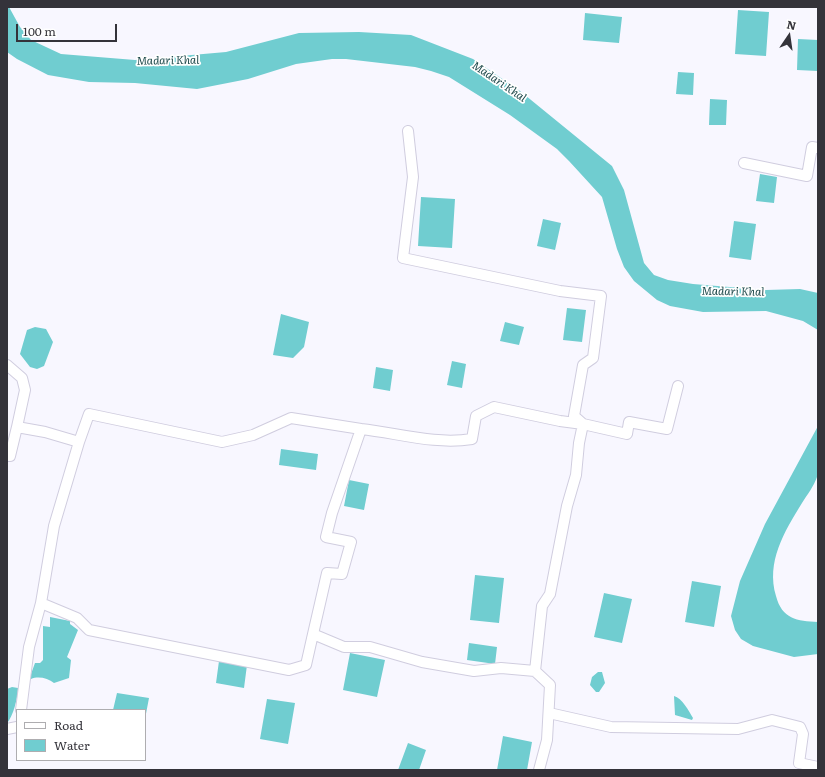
<!DOCTYPE html>
<html>
<head>
<meta charset="utf-8">
<style>
	body { margin:0 }
	#map { position:relative; width:825px; height:777px; overflow:hidden; background:#f8f7ff; font-family:Literata,serif }
	canvas { display:block }
	.frame { position:absolute; inset:0; border:8px solid #34333a; pointer-events:none }
	.legend { position:absolute; left:16px; top:709px; width:130px; height:52px; box-sizing:border-box; background:#fff; border:1px solid #aeadb0; margin:0; padding:5px 7px; list-style:none; font-size:12px; color:#34333a }
	.legend li { display:flex; align-items:center; gap:8px; height:20px }
	.legend b { width:20px; border:1px solid #aeadb0 }
	.north { position:absolute; left:769px; top:16px; width:40px; height:40px; -webkit-text-stroke:3px #fff; paint-order:stroke; rotate:13deg; font-size:11px; font-weight:700; line-height:16px; text-align:center; color:#34333a }
	.north::after { content:''; display:block; margin:auto; width:14px; height:18px; background:#34333a; clip-path:polygon(50% 0,100% 100%,50% 72%,0 100%) }
	.scale { position:absolute; left:16px; top:24px; width:101px; height:18px; box-sizing:border-box; border:2px solid #34333a; border-top:0; padding-left:5px; font-size:12px; line-height:14px; white-space:nowrap; color:#34333a; -webkit-text-stroke:3px #fff; paint-order:stroke }
</style>
</head>
<body>
<div id="map">
<canvas width="825" height="777"></canvas>
<div class="frame"></div>
<ul class="legend">
<li><b style="height:5px;background:#fff"></b>Road</li>
<li><b style="height:11px;background:#70cdd0"></b>Water</li>
</ul>
<div class="north">N</div>
<div class="scale">100 m</div>
</div>
<script>
const ctx = document.querySelector('canvas').getContext('2d');
ctx.lineJoin = 'round';
function paint(path, color) { ctx.fillStyle = color; ctx.fill(path, 'evenodd'); }
function trace(path, color, width, dash) { ctx.strokeStyle = color; ctx.lineWidth = width; ctx.lineCap = dash ? 'butt' : 'round'; ctx.setLineDash(dash || []); ctx.stroke(path); }
function drawText(font, color, halo, rows, align = 'center') {
  ctx.font = font + ' Literata,serif'; ctx.lineWidth = 3.5; ctx.setLineDash([]); ctx.textBaseline = 'middle'; ctx.strokeStyle = halo; ctx.fillStyle = color; for (const [text, x, y, turn = 0] of rows) {
    ctx.save(); ctx.translate(x, y); ctx.rotate((+turn || 0) * Math.PI / 180); ctx.textAlign = isNaN(turn) ? turn : align; if (halo) ctx.strokeText(text, 0, 0); ctx.fillText(text, 0, 0); ctx.restore();
  }
}
paint(new Path2D(`
	M7,7H9L20,27L31,40L61,54L135,60L226,52L299,33L359,32L411,35L473,59L520,91L612,166L624,190L644,263L654,275L668,280L693,284L766,290L800,289L818,293V330L803,321L766,311L703,312L670,306L657,300L634,281L624,267L617,249L602,197L569,161L557,149L510,115L449,77L431,71L415,67L346,59H332L296,64L248,79L197,89L135,83L89,82L48,75L17,59L7,52Z
	M738,10L769,12L766,56L735,54Z
	M585,13L622,17L619,43L583,40Z
	M798,39L818,40V71L797,70Z
	M678,72L694,73L693,95L676,94Z
	M710,99L727,100L726,125H709Z
	M760,174L777,177L774,203L756,201Z
	M421,197L455,199L452,248L418,246Z
	M543,219L561,223L555,250L537,246Z
	M734,221L756,224L751,260L729,257Z
	M567,308L586,310L582,342L563,340Z
	M281,314L309,322L304,347L293,358L273,355Z
	M505,322L524,327L519,345L500,341Z
	M35,327L46,329L53,342L44,366L37,369L30,367L20,354L27,330Z
	M452,361L466,364L462,388L447,385Z
	M376,367L393,370L390,391L373,388Z
	M818,426C818,437 821,468 817,477C814,486 807,495 802,503C784,532 766,562 776,596C782,619 797,621 818,622V654L794,657L753,646L741,639L735,630L731,616L740,581L765,524Z
	M281,449L318,454L316,470L279,465Z
	M349,480L369,484L364,510L344,506Z
	M475,575L504,578L499,623L470,620Z
	M692,581L721,586L714,627L685,622Z
	M604,593L632,599L622,643L594,637Z
	M50,617L70,621V624L78,630L67,657L71,660L69,678L54,683C48,678 38,676 31,679V674L35,663H40L43,660V626L50,627Z
	M469,643L497,647L495,664L467,660Z
	M350,653L385,660L377,697L343,690Z
	M219,661L247,665L244,688L216,683Z
	M598,672H602L605,683L599,692H596L590,685L592,677Z
	M12,687L18,688C18,697 13,717 7,723V689Z
	M117,693L149,698L145,719V710H113Z
	M674,696C682,698 689,711 693,718L692,720L675,715Z
	M267,699L295,703L288,744L260,739Z
	M503,736L532,742L527,770H497Z
	M408,743L426,750L419,770H398Z`), '#70cdd0');
const minor = new Path2D(`
	M408,131L413,177L403,258L560,291L601,296L593,358L583,365L574,416L583,424L627,434L629,422L667,429L678,386
	M744,163L807,176L812,147L818,148
	M7,365L22,378L25,390L17,427
	M361,429C398,433 435,445 472,439L476,416L494,407L560,421L583,424L579,443L576,475L567,506L550,594L542,606L535,671
	M79,442L89,414L222,442L253,435L291,418L361,429L332,513L326,537L351,542L342,574L327,573L313,634L344,647H370L422,662L474,671L501,668L535,671L550,685L547,740L539,770
	M7,456H10L17,427L45,432L79,442L54,526L41,603L77,618L89,630L289,670L306,665L313,634
	M21,710L29,647L41,603
	M549,713L611,727L738,729L772,720L800,727L803,734L799,763L818,767
	M7,729L17,727`);
trace(minor, '#d0cddf', 12);
trace(minor, '#fff', 10);
drawText('italic 11px', '#1c4749', '#fff', [
	["Madari Khal",168,61,-1],
	["Madari Khal",499,82,34],
	["Madari Khal",733,292,1]
]);
</script>
</body>
</html>
